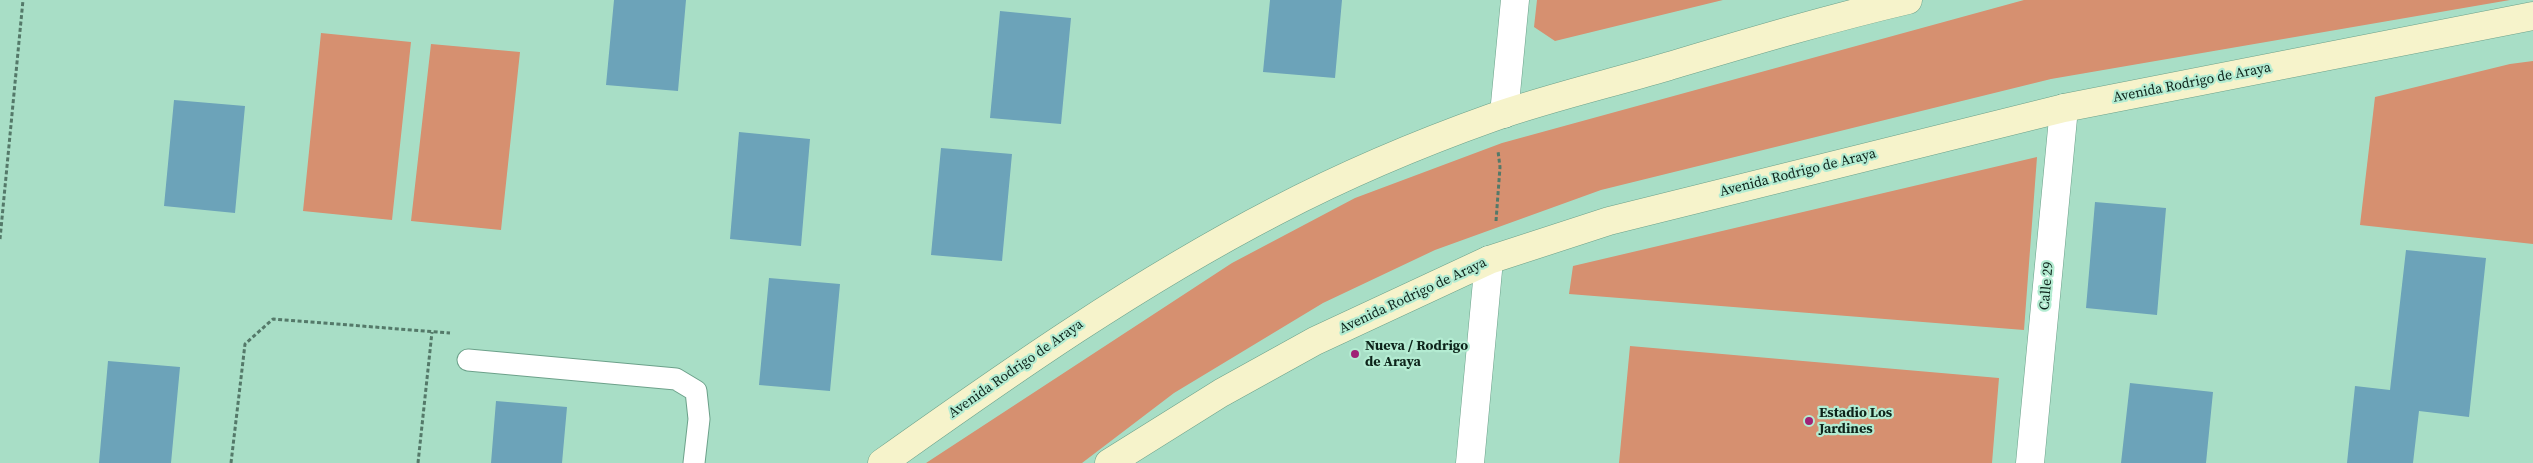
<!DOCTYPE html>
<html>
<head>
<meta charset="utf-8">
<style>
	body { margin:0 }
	canvas { display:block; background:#a8dec6 }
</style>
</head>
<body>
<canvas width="2533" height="463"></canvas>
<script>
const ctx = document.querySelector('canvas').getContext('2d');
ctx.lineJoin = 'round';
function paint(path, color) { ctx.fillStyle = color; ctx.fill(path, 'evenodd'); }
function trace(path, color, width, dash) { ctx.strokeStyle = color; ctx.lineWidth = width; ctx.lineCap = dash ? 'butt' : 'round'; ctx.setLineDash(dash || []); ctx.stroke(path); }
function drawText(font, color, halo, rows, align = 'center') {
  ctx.font = font + ' "Source Serif 4",serif'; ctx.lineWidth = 4.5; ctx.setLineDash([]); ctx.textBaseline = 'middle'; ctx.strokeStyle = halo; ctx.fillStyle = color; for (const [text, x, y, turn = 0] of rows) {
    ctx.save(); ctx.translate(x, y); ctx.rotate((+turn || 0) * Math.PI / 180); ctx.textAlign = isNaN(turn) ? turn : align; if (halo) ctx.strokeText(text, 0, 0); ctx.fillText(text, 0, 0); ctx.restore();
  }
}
paint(new Path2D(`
	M1537,0H1723L1555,41L1534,27Z
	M2024,0H2510L2051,79L1601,190L1435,250L1323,303L1174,393L1082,463H926L1232,263L1355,198L1502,143Z
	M321,33L411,42L392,220L303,211Z
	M431,44L520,52L501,230L411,221Z
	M2533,61V244L2360,225L2375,97L2510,64Z
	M2037,157L2024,330L1569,294L1573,266Z
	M1630,346L1999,378L1992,463H1619Z`), '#d69070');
paint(new Path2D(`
	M614,0H686L678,91L606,85Z
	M1270,0H1342L1335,78L1263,72Z
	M1000,11L1071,18L1061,124L990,118Z
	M174,100L245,106L235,213L164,206Z
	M739,132L810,139L801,246L730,239Z
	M941,148L1012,154L1002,261L931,255Z
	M2095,202L2166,208L2157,315L2086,308Z
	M2406,250L2486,258L2469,417L2419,411L2413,463H2347L2355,386L2390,390Z
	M769,278L840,284L830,391L759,385Z
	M108,361L180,367L171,463H99Z
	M2130,383L2213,392L2206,463H2121Z
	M496,401L567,407L562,463H491Z`), '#6ca3b9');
const lane = new Path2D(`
	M468,360L676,379L696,391L699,419L694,463`);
const street = new Path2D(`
	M1504,114L1515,0
	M1470,463L1489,260
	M2030,463L2064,108`);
const secondary = new Path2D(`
	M882,463C1010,372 1137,283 1276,211C1345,175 1418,144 1491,118C1548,98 1608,84 1666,67C1747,43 1827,19 1908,0
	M1109,463L1221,393L1315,341L1489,260L1609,221L2064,108L2533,16`);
trace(lane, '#6ca18a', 23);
trace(street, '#6ca18a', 29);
trace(secondary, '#6ca18a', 29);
trace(new Path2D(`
	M1496,221L1500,167L1498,151
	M0,239L23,0
	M231,463L245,344L273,319L450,333
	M418,463L432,332`), '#547969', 3, [4, 2.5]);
trace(lane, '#fff', 21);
trace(street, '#fff', 28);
trace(secondary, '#f6f3cb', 28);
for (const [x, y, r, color] of [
	[1355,354,5,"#a02276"],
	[1809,421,5,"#a02276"]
]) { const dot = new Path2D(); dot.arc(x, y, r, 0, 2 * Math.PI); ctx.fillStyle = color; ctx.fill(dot); trace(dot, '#b4ecd2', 2); }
drawText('14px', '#0d231a', '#b4ecd2', [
	["Avenida Rodrigo de Araya",2192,83,-11],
	["Avenida Rodrigo de Araya",1798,173,-14],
	["Calle 29",2047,286,-85],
	["Avenida Rodrigo de Araya",1413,296,-25],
	["Avenida Rodrigo de Araya",1016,369,-35]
]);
drawText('bold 14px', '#0d231a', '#b4ecd2', [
	["Nueva / Rodrigo",1365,346],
	["de Araya",1365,362],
	["Estadio Los",1819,413],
	["Jardines",1819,429]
], 'left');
</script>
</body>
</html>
